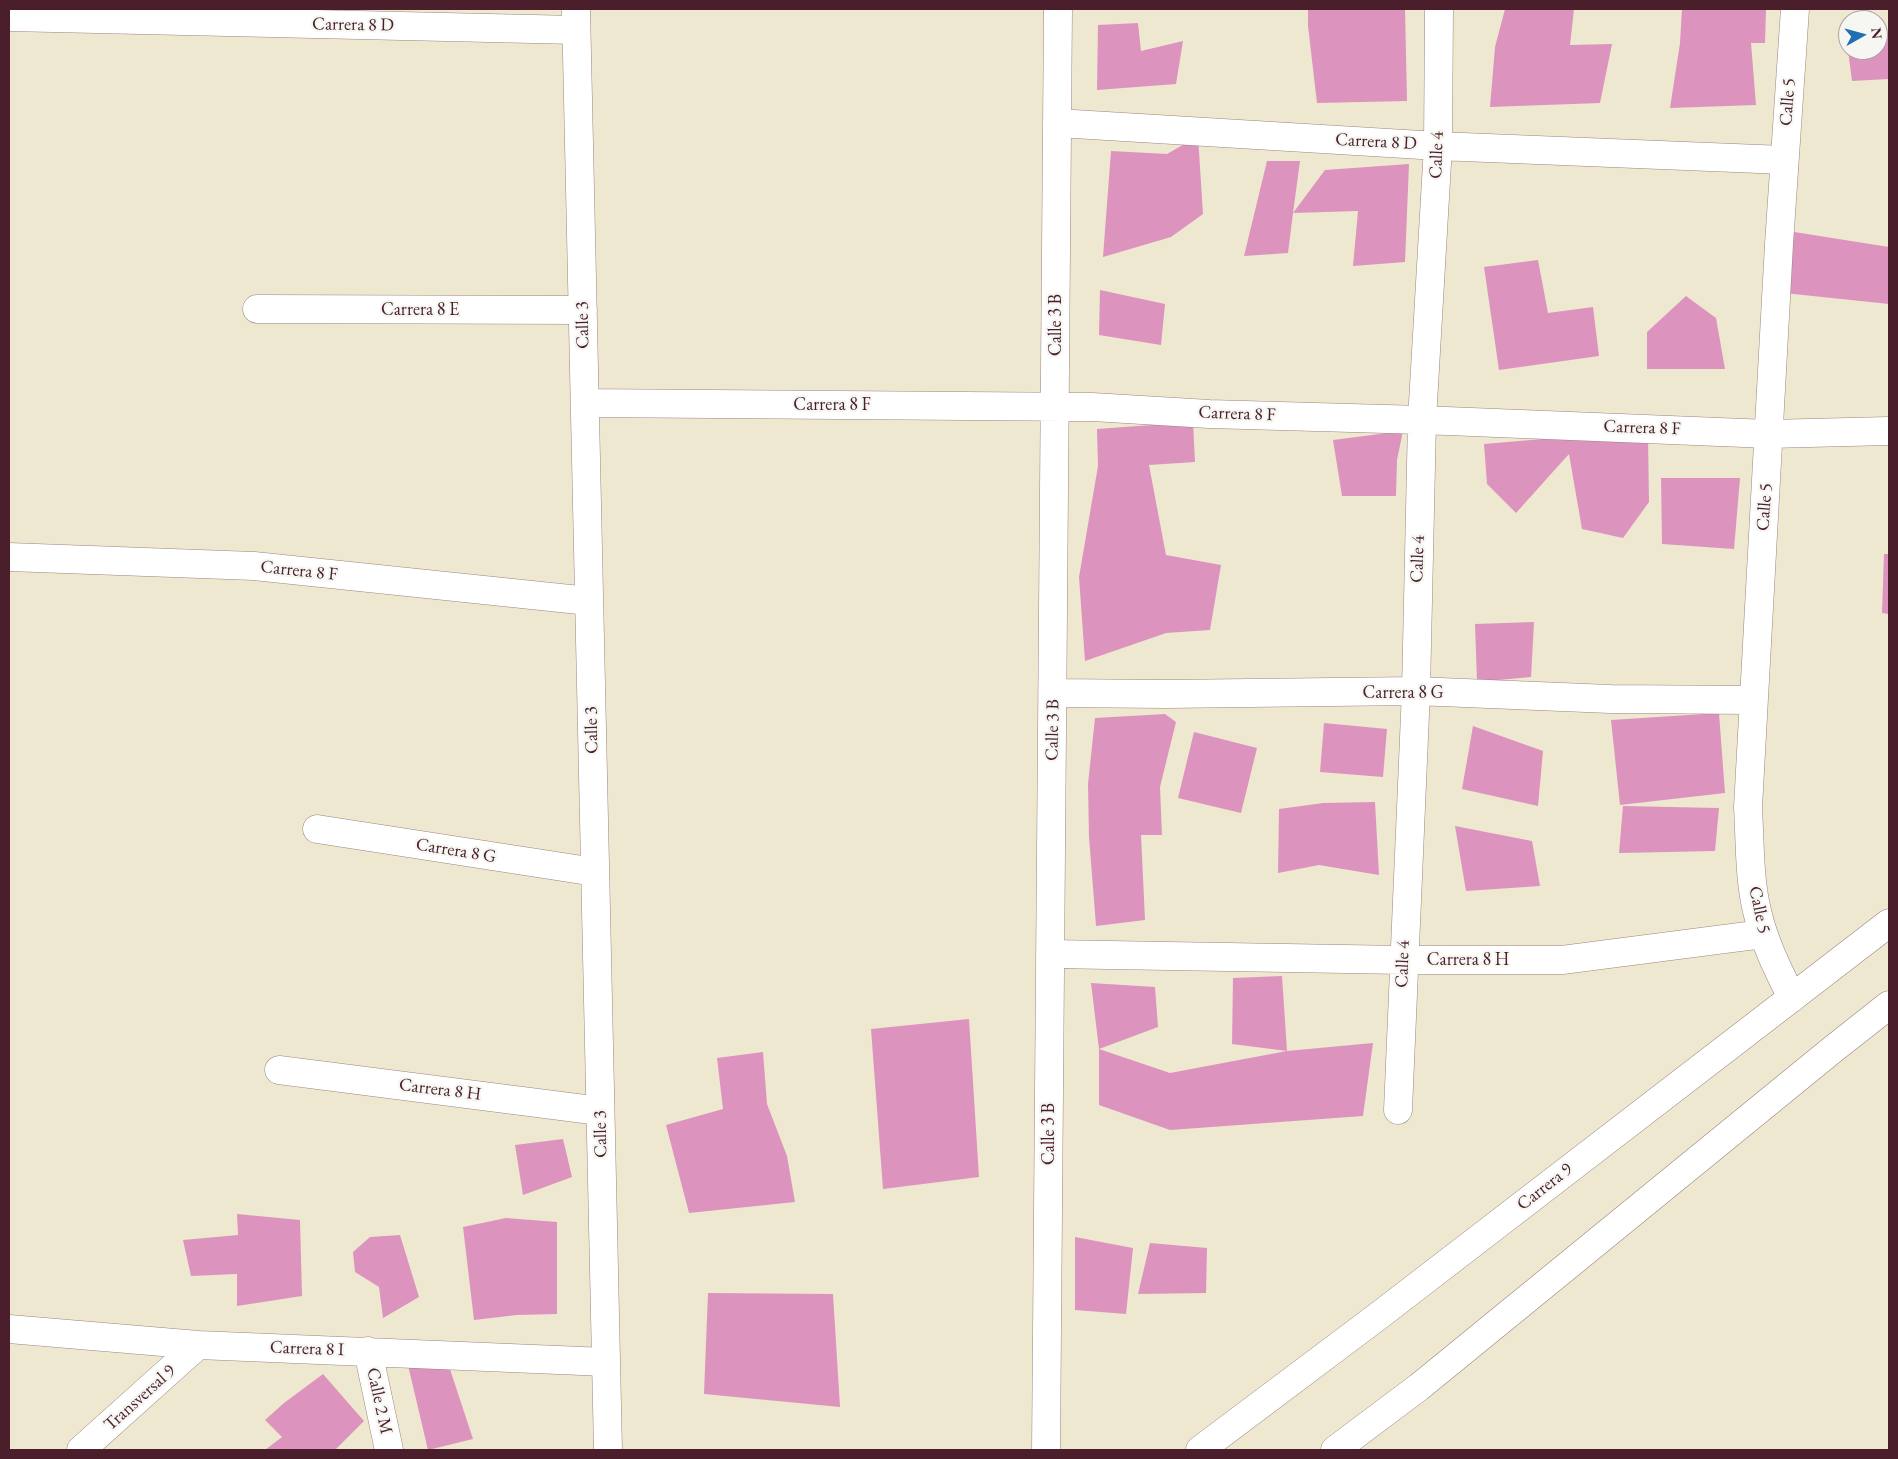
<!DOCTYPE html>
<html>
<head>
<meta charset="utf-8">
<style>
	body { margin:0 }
	#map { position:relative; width:1898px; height:1459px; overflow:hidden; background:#eee8d0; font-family:"EB Garamond",serif }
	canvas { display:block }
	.frame { position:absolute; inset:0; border:10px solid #4a1f2b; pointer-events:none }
	.north { position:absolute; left:1838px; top:10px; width:50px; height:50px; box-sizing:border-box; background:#f6f6f2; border:1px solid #b1a0a2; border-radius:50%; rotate:83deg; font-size:14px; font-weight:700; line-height:20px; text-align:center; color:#4a1f2b }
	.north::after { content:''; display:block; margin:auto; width:18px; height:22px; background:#1f6fb2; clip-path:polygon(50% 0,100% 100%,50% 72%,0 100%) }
</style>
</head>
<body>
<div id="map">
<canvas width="1898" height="1459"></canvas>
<div class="frame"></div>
<div class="north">N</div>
</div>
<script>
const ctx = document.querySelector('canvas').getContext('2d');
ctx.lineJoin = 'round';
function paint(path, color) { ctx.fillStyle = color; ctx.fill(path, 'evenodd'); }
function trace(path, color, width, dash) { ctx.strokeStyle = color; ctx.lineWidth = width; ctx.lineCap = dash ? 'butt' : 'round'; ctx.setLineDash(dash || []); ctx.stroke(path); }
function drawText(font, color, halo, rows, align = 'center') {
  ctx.font = font + ' "EB Garamond",serif'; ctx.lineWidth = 4.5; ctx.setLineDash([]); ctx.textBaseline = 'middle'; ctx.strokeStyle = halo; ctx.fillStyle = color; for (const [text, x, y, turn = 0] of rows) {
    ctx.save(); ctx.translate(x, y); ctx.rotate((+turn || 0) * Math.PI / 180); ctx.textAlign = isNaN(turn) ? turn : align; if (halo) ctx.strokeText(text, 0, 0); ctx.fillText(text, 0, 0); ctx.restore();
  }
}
paint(new Path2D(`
	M1308,9H1405L1407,101L1317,103L1308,26Z
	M1505,9H1574L1570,45L1612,44L1600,103L1490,107L1495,47Z
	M1682,9H1766L1765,43H1751L1756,105L1670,108L1680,43Z
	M1138,23L1141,51L1183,41L1176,84L1097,90L1098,25Z
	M1878,36H1889V79L1852,81L1848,50H1878Z
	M1198,136L1203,214L1171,237L1103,257L1111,151L1167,154Z
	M1267,161H1300L1293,213L1325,170L1409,164L1405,262L1353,266L1358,211L1293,213L1288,253L1244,256Z
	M1788,231L1889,247V304L1784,293Z
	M1538,260L1548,313L1593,307L1599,356L1499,370L1484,267Z
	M1100,290L1165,304L1161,345L1099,335Z
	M1686,296L1716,318L1725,369H1647V332Z
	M1193,422L1195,462L1149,465L1166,555L1221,565L1210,630L1166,633L1085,661L1079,577L1098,466L1097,429Z
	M1403,431L1397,460L1396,496H1342L1333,440Z
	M1648,436L1649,502L1623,538L1582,529L1569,454L1516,513L1487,484L1484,444L1566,437Z
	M1661,478H1740L1734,549L1662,544Z
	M1884,554H1889V614L1882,613Z
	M1534,622L1531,677L1477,682L1475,624Z
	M1719,713L1725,793L1620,805L1611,720Z
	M1165,714L1176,722L1160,787L1162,835H1141L1145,920L1096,926L1089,837L1088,784L1095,718Z
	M1324,723L1387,729L1383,777L1320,772Z
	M1473,726L1543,751L1538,806L1462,789Z
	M1194,732L1257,748L1241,813L1178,798Z
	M1375,802L1379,875L1319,865L1278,873L1279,809L1323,803Z
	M1623,806L1719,808L1715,851L1619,853Z
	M1455,826L1532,841L1540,886L1466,891Z
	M1282,976L1287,1051L1373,1043L1363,1116L1170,1130L1099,1105V1049L1170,1073L1287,1051L1232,1044L1233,978Z
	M1091,983L1155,987L1158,1027L1099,1049Z
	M969,1019L979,1177L883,1189L871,1029Z
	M763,1052L767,1104L787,1156L795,1202L689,1213L666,1125L723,1109L717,1058Z
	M563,1139L572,1177L523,1195L515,1145Z
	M237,1214L300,1220L302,1296L237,1306V1274L191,1276L183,1240L238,1235Z
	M506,1218L557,1222V1314L517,1315L474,1320L463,1227Z
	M400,1235L419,1297L383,1318L379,1287L355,1272L353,1252L370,1237Z
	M1075,1237L1133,1248L1126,1314L1075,1310Z
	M1150,1243L1207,1248L1206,1293L1138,1294Z
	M708,1293L833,1294L840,1407L704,1394Z
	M446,1357L473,1439L428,1450L407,1361Z
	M323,1374L364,1421L335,1450H265L282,1437L265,1420L284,1403Z`), '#dc94bf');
const street = new Path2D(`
	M576,9L608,1450
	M9,17L576,30
	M1057,123L1438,146L1784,160
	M257,309L583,310
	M585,403L1092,407L1209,414L1422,420L1769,434L1889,431
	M9,557L254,566L589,601
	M1053,693L1166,694L1416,691L1610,699L1753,700
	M317,829L595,872
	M1050,954L1404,960H1562L1763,934
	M1792,998C1778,970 1764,942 1757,911C1749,878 1750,841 1748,807L1779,244L1795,9
	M279,1070L600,1111
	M1398,1110L1416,691L1422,420L1438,146L1439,9
	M9,1329L198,1345L606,1362
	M368,1351L389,1450
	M81,1450L198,1345
	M1046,1450L1058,9`);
const primary = new Path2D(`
	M1200,1450L1377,1317L1889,923
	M1335,1450L1419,1387L1832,1050L1889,1005`);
trace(street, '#9c847e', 29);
trace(primary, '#9c847e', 29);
trace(street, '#fff', 28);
trace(primary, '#fff', 28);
drawText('18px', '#4a1f2b', '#f6f6f2', [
	["Carrera 8 D",353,25,1],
	["Calle 5",1788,102,-86],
	["Carrera 8 D",1376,142,3],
	["Calle 4",1437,155,-88],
	["Carrera 8 E",420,310],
	["Calle 3",583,325,-91],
	["Calle 3 B",1056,325,-90],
	["Carrera 8 F",832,405],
	["Carrera 8 F",1237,414,2],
	["Carrera 8 F",1642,428,2],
	["Calle 5",1765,507,-86],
	["Calle 4",1418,559,-88],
	["Carrera 8 F",299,571,6],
	["Carrera 8 G",1403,693],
	["Calle 3",592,730,-91],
	["Calle 3 B",1053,730,-89],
	["Carrera 8 G",456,851,9],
	["Calle 5",1759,910,78],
	["Carrera 8 H",1468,960],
	["Calle 4",1403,964,-88],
	["Carrera 8 H",440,1090,7],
	["Calle 3",601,1134,-91],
	["Calle 3 B",1049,1134,-90],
	["Carrera 9",1545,1187,-38],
	["Carrera 8 I",307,1349,2],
	["Transversal 9",140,1398,-42],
	["Calle 2 M",379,1401,78]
]);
</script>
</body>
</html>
